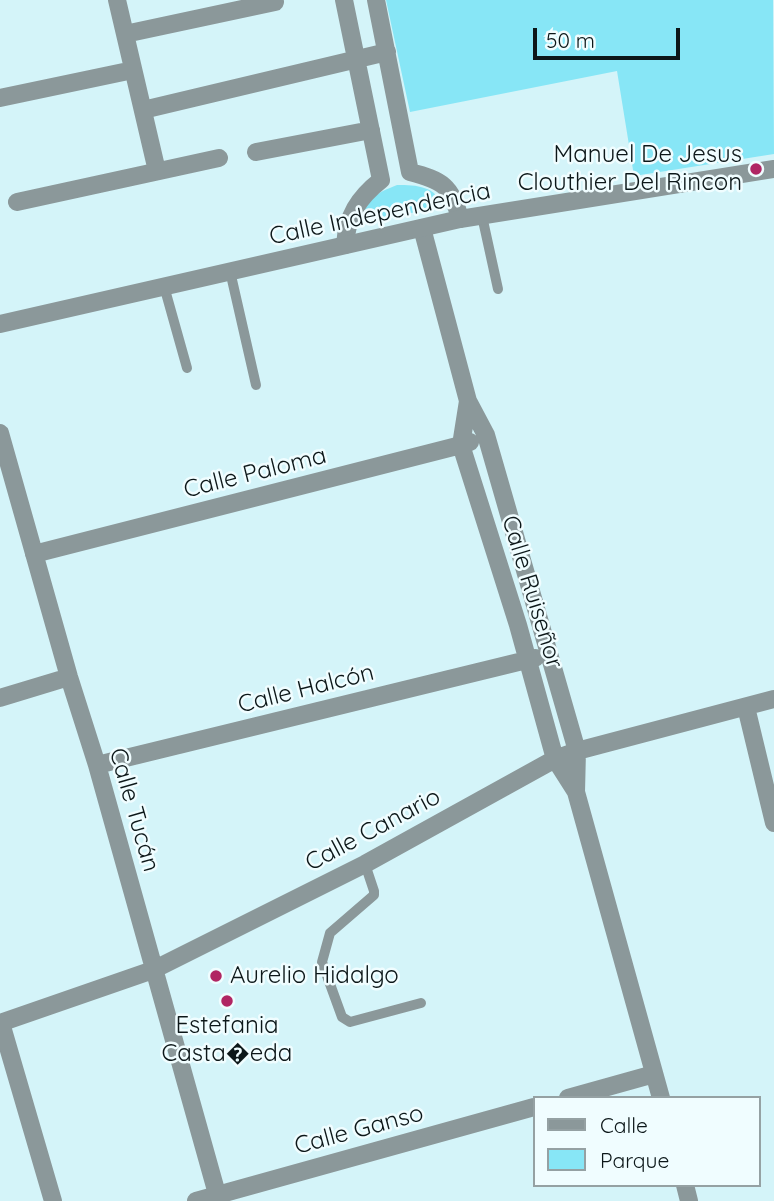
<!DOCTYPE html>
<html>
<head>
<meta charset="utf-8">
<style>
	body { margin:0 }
	#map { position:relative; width:774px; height:1201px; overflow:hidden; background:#d4f4f9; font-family:Quicksand,sans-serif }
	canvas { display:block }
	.legend { position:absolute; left:533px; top:1096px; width:228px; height:91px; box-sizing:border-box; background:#f0fdff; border:2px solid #95a1a3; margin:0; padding:9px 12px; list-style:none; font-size:21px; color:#0c1719 }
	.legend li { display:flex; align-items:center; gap:14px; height:35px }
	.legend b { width:35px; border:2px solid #95a1a3 }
	.scale { position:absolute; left:533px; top:28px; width:147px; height:32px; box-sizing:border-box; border:4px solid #0c1719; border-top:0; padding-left:9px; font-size:21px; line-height:24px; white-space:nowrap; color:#0c1719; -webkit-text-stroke:5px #f0fdff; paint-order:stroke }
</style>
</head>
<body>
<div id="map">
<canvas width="774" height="1201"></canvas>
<ul class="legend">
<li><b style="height:9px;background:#8b989a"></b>Calle</li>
<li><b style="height:19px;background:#87e6f6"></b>Parque</li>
</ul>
<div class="scale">50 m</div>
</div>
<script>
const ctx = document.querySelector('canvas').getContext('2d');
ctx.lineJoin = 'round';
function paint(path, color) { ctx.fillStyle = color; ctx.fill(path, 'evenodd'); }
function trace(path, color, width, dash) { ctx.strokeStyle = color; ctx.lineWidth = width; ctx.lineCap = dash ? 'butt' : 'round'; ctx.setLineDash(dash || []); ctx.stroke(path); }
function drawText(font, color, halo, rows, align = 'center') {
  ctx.font = font + ' Quicksand,sans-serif'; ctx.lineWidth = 5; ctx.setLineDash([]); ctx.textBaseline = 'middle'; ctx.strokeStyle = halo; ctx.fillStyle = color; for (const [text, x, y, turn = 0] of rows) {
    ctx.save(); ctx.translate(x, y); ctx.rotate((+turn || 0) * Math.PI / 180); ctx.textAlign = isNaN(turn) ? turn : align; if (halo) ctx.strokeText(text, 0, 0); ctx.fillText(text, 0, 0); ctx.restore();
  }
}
paint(new Path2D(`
	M386,0H773L774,154L634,176L617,71L410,112Z
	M397,185C417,185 436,186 443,207L362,222C365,198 377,193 397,185Z`), '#87e6f6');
trace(new Path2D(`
	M482,216L498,289
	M230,271L256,385
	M164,286L187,368
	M365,864L374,891V895L330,933L322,962L342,1017L350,1022L421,1003`), '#8b989a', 10);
trace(new Path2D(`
	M117,0L157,171
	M344,0L381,180C358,198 347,216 345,245
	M376,0L410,172C442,180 452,186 460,219
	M125,34L275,2
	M0,98L133,70
	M143,110L387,52
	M256,152L371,130
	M17,202L219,158
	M422,228L468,401L486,435L577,751L576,792
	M468,401L461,445L518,625L555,759L576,792L661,1098
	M0,433L69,677L97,765L219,1201
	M34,554L461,445L470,442
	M0,698L69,677
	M746,707L774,823
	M97,765L535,658
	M0,1023L153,970L365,864L555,759L577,751L774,699
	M1,1023L53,1201
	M568,1098L654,1074
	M685,1185L689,1201
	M196,1201L534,1107`), '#8b989a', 18);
trace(new Path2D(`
	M0,324L460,219L774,169`), '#8b989a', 18);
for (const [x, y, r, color] of [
	[756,169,7,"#b02563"],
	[216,976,7,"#b02563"],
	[227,1001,7,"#b02563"]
]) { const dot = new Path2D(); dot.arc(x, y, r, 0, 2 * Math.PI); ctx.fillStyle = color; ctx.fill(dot); trace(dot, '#f0fdff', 2.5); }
drawText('24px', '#0c1719', '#f0fdff', [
	["Manuel De Jesus",742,155],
	["Clouthier Del Rincon",742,183],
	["Aurelio Hidalgo",230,976,"left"],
	["Estefania",227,1026,"center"],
	["Casta�eda",227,1054,"center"]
], 'right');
drawText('24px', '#0c1719', '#f0fdff', [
	["Calle Independencia",380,214,-12],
	["Calle Paloma",255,473,-14],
	["Calle Ruiseñor",532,592,73],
	["Calle Halcón",306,689,-14],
	["Calle Tucán",134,810,74],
	["Calle Canario",373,830,-28],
	["Calle Ganso",359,1130,-15]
]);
</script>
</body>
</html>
